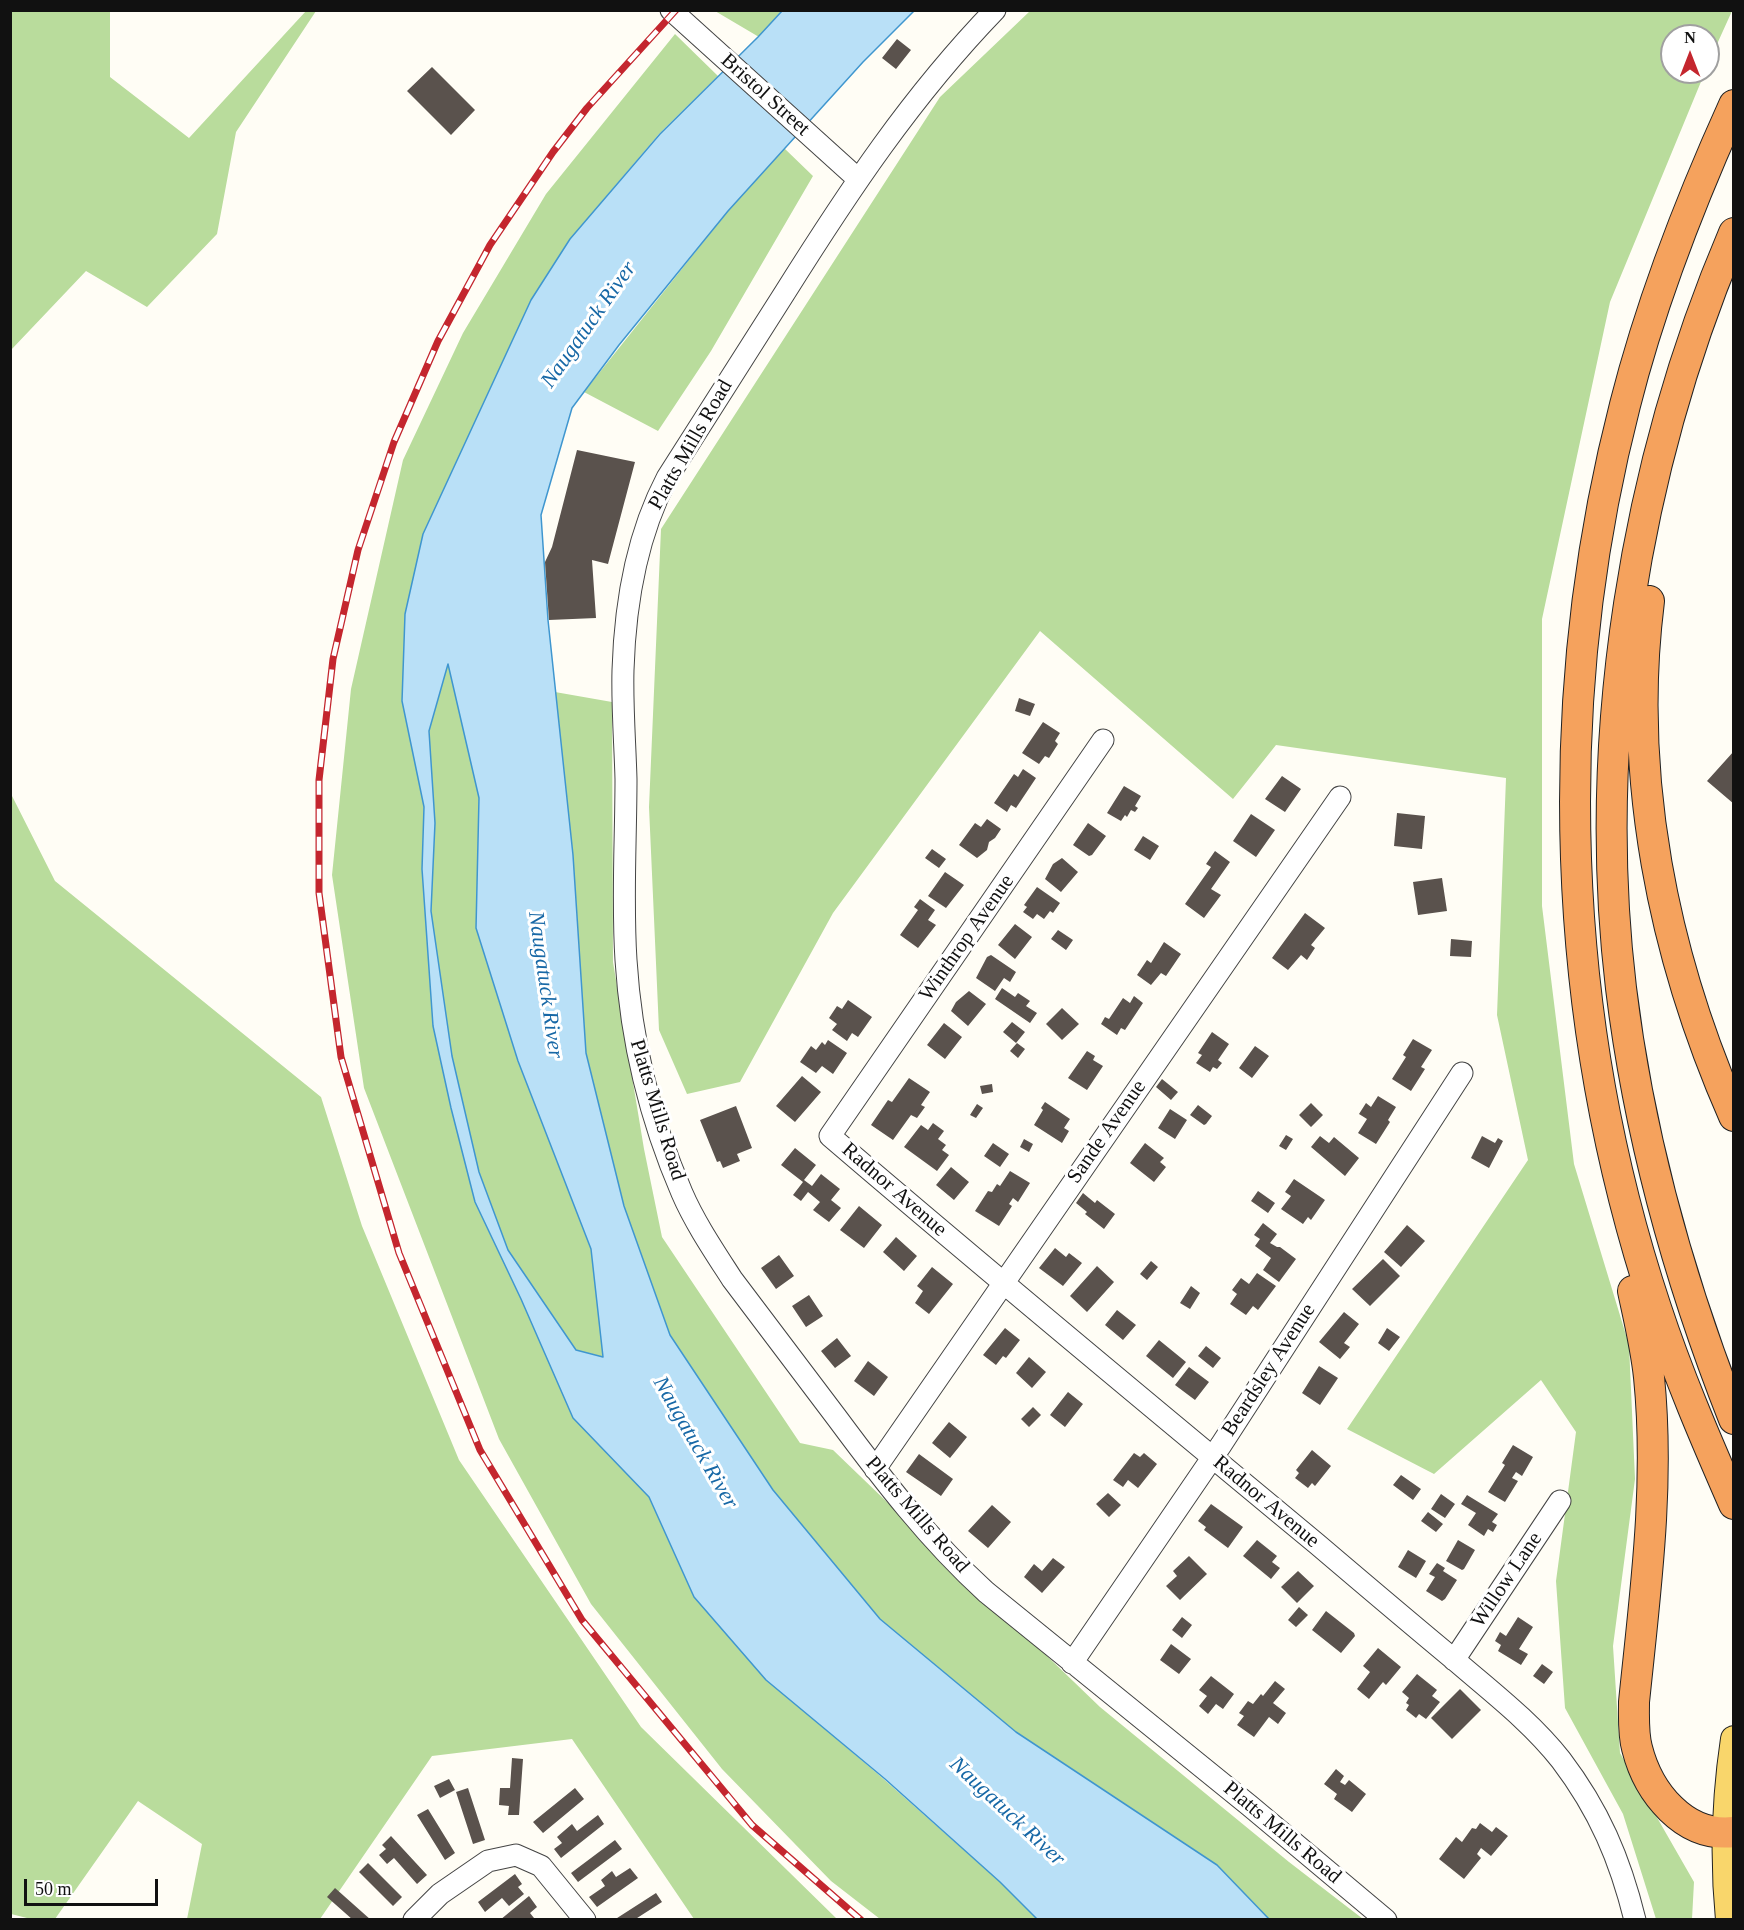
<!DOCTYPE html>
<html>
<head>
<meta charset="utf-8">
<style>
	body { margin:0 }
	#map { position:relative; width:1744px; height:1930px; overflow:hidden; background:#fffdf5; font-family:Georgia,serif }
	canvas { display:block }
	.frame { position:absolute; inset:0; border:12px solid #111; pointer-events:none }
	.north { position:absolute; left:1660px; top:24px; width:60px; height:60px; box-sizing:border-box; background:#fff; border:2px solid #a0a0a0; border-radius:50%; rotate:0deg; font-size:16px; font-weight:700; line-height:24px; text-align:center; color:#111 }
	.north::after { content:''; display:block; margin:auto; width:21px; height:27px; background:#c4262e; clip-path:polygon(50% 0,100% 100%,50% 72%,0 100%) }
	.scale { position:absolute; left:24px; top:1879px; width:134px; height:27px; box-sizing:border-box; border:3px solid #111; border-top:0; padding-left:8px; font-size:18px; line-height:21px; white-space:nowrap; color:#111; -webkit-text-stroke:4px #fff; paint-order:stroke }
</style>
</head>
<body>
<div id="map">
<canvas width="1744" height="1930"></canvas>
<div class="frame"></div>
<div class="north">N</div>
<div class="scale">50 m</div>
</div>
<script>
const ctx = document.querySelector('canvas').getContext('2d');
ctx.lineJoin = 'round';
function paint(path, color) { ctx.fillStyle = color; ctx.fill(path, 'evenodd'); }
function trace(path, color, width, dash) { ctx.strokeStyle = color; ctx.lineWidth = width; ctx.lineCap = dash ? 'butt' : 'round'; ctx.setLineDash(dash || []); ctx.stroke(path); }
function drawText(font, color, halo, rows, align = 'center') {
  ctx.font = font + ' Georgia,serif'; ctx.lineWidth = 6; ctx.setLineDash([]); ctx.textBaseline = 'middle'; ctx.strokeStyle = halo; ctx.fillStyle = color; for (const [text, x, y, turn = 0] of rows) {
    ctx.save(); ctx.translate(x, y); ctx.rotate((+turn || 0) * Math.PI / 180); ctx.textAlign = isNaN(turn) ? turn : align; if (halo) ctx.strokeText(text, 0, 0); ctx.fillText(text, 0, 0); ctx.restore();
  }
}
paint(new Path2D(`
	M11,10L110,11V77L189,138L306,11H316L236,132L217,234L147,307L86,271L11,350Z
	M715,11H782L759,37Z
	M1030,11H1732L1708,64V36H1672V72H1705L1610,302L1542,619V906L1574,1164L1629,1345L1635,1479L1613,1646L1620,1753L1694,1882L1692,1919H1656L1623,1814L1565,1708L1556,1581L1576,1432L1541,1380L1434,1474L1347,1429L1528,1160L1497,1015L1506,778L1276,745L1233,799L1040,631L833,913L740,1082L687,1094L659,1030L649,807L661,529L940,97Z
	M675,34L718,76L659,134L570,239L531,300L423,534L402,701L424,807L422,869L475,1202L521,1299L649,1497L694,1597L766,1679L879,1775L1000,1882L1037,1919H880L831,1881L722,1769L591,1604L499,1439L364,1088L332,875L351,689L403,460L463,333L546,194Z
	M784,148L813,176L711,351L658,431L584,392L728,211Z
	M448,663L479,798L476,928L518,1061L591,1249L604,1357L576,1350L508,1250L479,1172L452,1056L431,911L435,823L429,731Z
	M555,692L612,702L613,962L644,1149L662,1237L800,1443L833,1450L1100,1707L1289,1862L1363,1919H1269L1217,1865L1016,1732L880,1619L773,1490L670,1335L624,1206L586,1053L573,855Z
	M10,792L55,881L321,1097L362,1226L459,1460L641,1727L837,1919H694L572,1739L432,1756L320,1919H187L202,1844L138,1801L55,1919H31L11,1914Z`), '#b9dc9c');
const water = new Path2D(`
	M782,11H914L863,62L728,211L619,345L572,408L541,515L548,620L573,855L586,1053L624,1206L670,1335L773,1490L880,1619L1016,1732L1217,1865L1269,1919H1037L1000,1882L885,1779L766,1680L694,1597L649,1497L573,1418L521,1299L475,1202L451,1108L433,1026L422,869L424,807L402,701L405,614L423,534L531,300L570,239L660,134L758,37ZM448,664L479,798L476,928L518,1061L591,1249L603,1357L576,1350L508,1250L479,1172L452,1056L431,911L435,823L429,731Z`);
paint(water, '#b9e0f7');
trace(water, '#3f96cf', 1.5);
paint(new Path2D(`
	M897,39L911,50L896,69L882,58Z
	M432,67L475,110L451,135L407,91Z
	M577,450L635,462L608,564L592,560L596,618L549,620L545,562L552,547Z
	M1019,698L1035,704L1030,716L1015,711Z
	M1043,722L1060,733L1055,741L1058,744L1049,758L1045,756L1039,764L1022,753Z
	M1734,751V804L1707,781Z
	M1023,769L1036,778L1016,808L1011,805L1007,812L994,803L1014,774L1018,777Z
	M1282,776L1301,789L1285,812L1265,799Z
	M1124,786L1141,796L1135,806L1138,808L1135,812L1131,810L1127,817L1125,815L1121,821L1107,813Z
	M1397,813L1425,816L1422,849L1394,846Z
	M1251,814L1275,830L1256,857L1233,841Z
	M987,819L1001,829L995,838L989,842L987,850L977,858L959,845L975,823L981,827Z
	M1088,823L1106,836L1092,855L1089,856L1073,845Z
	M1143,836L1159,846L1150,860L1134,850Z
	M932,849L946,859L939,868L925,858Z
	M1215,851L1230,862L1211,889L1221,895L1204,918L1185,904L1211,867L1206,864Z
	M1062,858L1078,872L1061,892L1045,879L1053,864Z
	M945,872L964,885L946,908L928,896Z
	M1442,878L1447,911L1418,915L1413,882Z
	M1037,887L1060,903L1053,913L1050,911L1044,919L1037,914L1033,919L1023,912L1027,907L1024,905Z
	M920,899L935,910L928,920L936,925L918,948L900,935L918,910L914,907Z
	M1305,913L1325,928L1311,945L1315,948L1307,960L1301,955L1288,970L1272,958Z
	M1015,924L1032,937L1015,959L998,945Z
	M1058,930L1073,940L1066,950L1051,939Z
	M1451,939L1472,941L1471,957L1450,956Z
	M1164,942L1181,954L1166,976L1161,973L1151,985L1137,975L1147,960L1151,963Z
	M991,955L1016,972L1010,982L1004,978L995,991L976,978L987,957Z
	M1002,988L1015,997L1018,993L1030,1001L1026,1006L1037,1013L1030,1023L995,999Z
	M969,991L986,1004L968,1026L951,1011L956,1002Z
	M1134,996L1143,1003L1125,1030L1121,1028L1117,1035L1101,1024L1105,1017L1109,1019L1123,998L1130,1003Z
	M848,1000L872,1017L858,1037L852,1033L847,1041L832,1030L837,1024L829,1018L837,1006L842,1009Z
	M1062,1008L1079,1024L1062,1040L1046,1024Z
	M1012,1022L1025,1032L1016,1043L1003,1032Z
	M944,1023L962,1037L945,1059L927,1045Z
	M1212,1032L1229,1044L1218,1060L1222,1063L1217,1069L1213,1067L1210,1072L1196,1063L1202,1055L1198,1053Z
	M1413,1039L1432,1050L1421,1067L1425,1069L1411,1091L1392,1079L1406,1057L1403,1055Z
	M828,1040L847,1053L833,1074L822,1066L816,1073L800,1062L811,1046L816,1050L822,1042L825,1045Z
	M1017,1043L1025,1049L1018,1058L1010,1051Z
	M1255,1046L1269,1056L1252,1078L1239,1068Z
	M1087,1051L1095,1056L1093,1060L1103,1066L1087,1090L1068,1078Z
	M802,1076L821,1092L795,1122L776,1106Z
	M909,1078L930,1092L921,1105L925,1107L917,1118L911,1115L893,1140L871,1125L888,1100L892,1102Z
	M1162,1079L1178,1092L1171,1100L1156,1087Z
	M992,1084L993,1092L982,1094L980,1086Z
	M1378,1096L1396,1107L1388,1120L1390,1122L1376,1144L1358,1133L1367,1119L1359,1114L1366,1103L1371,1107Z
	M1045,1102L1070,1119L1064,1128L1069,1131L1062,1143L1034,1125L1043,1110L1041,1108Z
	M1311,1103L1323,1115L1311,1127L1299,1115Z
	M977,1104L983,1108L976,1118L970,1115Z
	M1198,1105L1212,1116L1206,1124L1204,1125L1190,1115Z
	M736,1106L752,1148L737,1154L740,1161L723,1168L720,1161L717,1162L700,1120Z
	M1170,1109L1187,1120L1175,1139L1158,1128Z
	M933,1123L944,1131L938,1139L946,1145L942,1150L949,1155L937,1171L904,1147L921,1125L928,1130Z
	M1286,1135L1293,1139L1286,1150L1279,1146Z
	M1320,1136L1329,1143L1334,1137L1359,1158L1345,1176L1311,1147Z
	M1482,1136L1495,1143L1498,1138L1503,1141L1489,1168L1471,1158Z
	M1024,1139L1033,1144L1029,1152L1020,1147Z
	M993,1143L1009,1154L1000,1167L984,1156Z
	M1145,1143L1164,1158L1160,1162L1166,1167L1154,1182L1130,1163Z
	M795,1148L816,1165L804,1180L812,1186L821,1174L840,1189L831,1200L841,1208L829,1222L813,1210L820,1202L808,1192L801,1201L793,1195L803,1182L781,1165Z
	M951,1167L969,1182L954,1200L936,1185Z
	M1010,1171L1030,1183L1018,1202L1013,1198L1009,1204L1012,1206L999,1226L975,1211L988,1191L992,1192L997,1184L1000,1186Z
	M1294,1179L1325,1200L1311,1220L1308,1217L1303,1224L1281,1209L1291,1196L1285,1192Z
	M1258,1191L1275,1203L1268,1213L1251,1201Z
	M1083,1193L1095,1203L1097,1200L1115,1214L1104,1229L1085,1214L1087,1212L1076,1203Z
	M859,1206L882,1225L864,1248L840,1230Z
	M1263,1223L1277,1234L1270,1243L1277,1247H1280L1296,1259L1279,1282L1263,1270L1271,1258L1255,1246L1260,1239L1254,1235Z
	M1407,1225L1425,1241L1401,1267L1384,1252Z
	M896,1237L917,1256L904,1271L883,1252Z
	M1055,1248L1066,1257L1069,1253L1082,1263L1063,1286L1039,1268Z
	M779,1255L794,1276L776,1289L761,1268Z
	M1383,1259L1400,1276L1370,1306L1352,1289Z
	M1151,1261L1158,1267L1147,1280L1140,1274Z
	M1097,1266L1114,1282L1087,1312L1070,1296Z
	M932,1267L953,1284L929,1314L915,1303L923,1291L917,1286Z
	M1257,1273L1276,1286L1258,1310L1253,1306L1246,1315L1230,1304L1237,1294L1232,1290L1241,1278L1249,1284Z
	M1191,1286L1200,1293L1190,1309L1180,1303Z
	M809,1295L823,1316L806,1327L792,1306Z
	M1117,1310L1136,1325L1123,1340L1105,1325Z
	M1344,1312L1359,1324L1344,1343L1350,1347L1340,1359L1319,1342Z
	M1005,1328L1020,1340L1006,1358L1003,1356L996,1365L983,1355Z
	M1387,1328L1400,1337L1389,1351L1378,1343Z
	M837,1338L851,1356L835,1368L821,1351Z
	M1159,1340L1186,1362L1173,1378L1146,1356Z
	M1206,1346L1221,1358L1213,1368L1198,1356Z
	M1029,1357L1046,1372L1032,1388L1016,1373Z
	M868,1361L888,1377L874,1396L854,1381Z
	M1319,1366L1338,1378L1320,1405L1302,1393Z
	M1189,1367L1209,1382L1195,1400L1175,1385Z
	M1068,1392L1083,1404L1065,1427L1050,1415Z
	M1033,1407L1041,1415L1029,1427L1021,1419Z
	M949,1422L967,1437L950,1458L932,1443Z
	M1513,1445L1533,1457L1522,1476L1516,1472L1512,1478L1518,1481L1505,1502L1488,1492L1505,1465L1502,1463Z
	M1312,1450L1331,1466L1315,1486L1312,1483L1308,1488L1295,1478L1299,1473L1296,1470Z
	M1134,1453L1140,1457L1144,1453L1157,1464L1138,1488L1128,1480L1123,1487L1113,1480Z
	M919,1454L953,1479L941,1496L906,1472Z
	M1401,1475L1421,1489L1413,1500L1393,1485Z
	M1108,1493L1121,1505L1109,1517L1096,1504Z
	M1441,1494L1455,1504L1445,1518L1431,1509Z
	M1467,1495L1498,1514L1492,1522L1497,1525L1493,1532L1488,1529L1484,1536L1468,1525L1476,1513L1461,1504Z
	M1211,1504L1243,1527L1228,1548L1204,1530L1206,1527L1198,1521Z
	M992,1505L1011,1522L988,1548L968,1531Z
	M1428,1512L1443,1524L1436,1532L1421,1521Z
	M1257,1540L1277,1556L1272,1562L1280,1568L1271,1579L1243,1556Z
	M1458,1540L1475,1550L1464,1569L1462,1570L1446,1561Z
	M1408,1550L1426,1561L1416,1578L1398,1567Z
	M1189,1556L1207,1574L1180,1600L1166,1586L1177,1576L1173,1571Z
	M1053,1558L1065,1567L1042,1593L1024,1577L1034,1564L1042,1571Z
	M1437,1563L1445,1568L1443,1571L1457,1580L1445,1599L1442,1601L1426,1591L1435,1577L1429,1574Z
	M1298,1571L1314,1586L1297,1603L1281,1587Z
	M1299,1607L1308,1615L1296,1627L1288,1620Z
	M1326,1611L1354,1633L1355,1636L1341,1653L1312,1630Z
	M1182,1617L1192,1625L1182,1638L1172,1630Z
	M1518,1617L1533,1627L1519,1649L1528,1654L1521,1665L1498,1651L1501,1645L1495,1641L1500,1632L1506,1636Z
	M1171,1644L1191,1659L1179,1674L1160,1660Z
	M1378,1648L1401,1667L1386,1685L1383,1682L1369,1699L1357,1689L1370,1672L1363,1666Z
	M1542,1664L1553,1672L1544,1684L1533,1676Z
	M1417,1674L1437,1690L1432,1696L1440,1702L1426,1719L1419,1714L1416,1718L1406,1710L1409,1705L1406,1703L1409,1698L1402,1692Z
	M1211,1676L1234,1694L1223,1709L1216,1704L1208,1714L1199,1706L1207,1696L1199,1690Z
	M1275,1681L1285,1689L1273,1703L1286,1713L1278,1724L1269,1717L1254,1737L1237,1725L1244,1716L1239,1713L1248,1701L1253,1704L1261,1694L1263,1696Z
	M1460,1689L1481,1710L1452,1739L1431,1718Z
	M512,1758L523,1759L519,1815H508L509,1806L499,1805L500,1788H510Z
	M1336,1769L1344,1776L1340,1782L1345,1785L1349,1780L1366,1794L1352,1812L1334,1799L1337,1794L1324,1784Z
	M449,1779L455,1790L440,1798L434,1786Z
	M468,1788L485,1840L473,1844L456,1792Z
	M575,1788L584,1799L543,1833L533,1822Z
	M428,1809L455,1853L445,1860L417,1815Z
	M598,1815L604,1824L561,1858L554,1849L562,1843L557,1837L572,1824L577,1831Z
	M1480,1823L1492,1832L1496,1827L1508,1836L1491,1856L1481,1848L1477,1854L1481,1858L1464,1879L1439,1859L1456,1837L1462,1842L1472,1828L1476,1829Z
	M391,1836L427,1875L417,1884L394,1858L387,1864L379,1855L386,1849L382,1845Z
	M615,1840L622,1849L578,1882L571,1873Z
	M368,1863L402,1897L393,1906L359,1872Z
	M630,1868L638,1878L597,1907L589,1897L605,1886L601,1880L612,1871L616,1877Z
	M515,1874L522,1884L518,1887L524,1894L509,1906L502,1898L485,1912L478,1902Z
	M335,1888L371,1920H353L327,1897Z
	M656,1893L662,1902L634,1920H614Z
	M529,1896L537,1907L530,1913L534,1918L533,1920H500Z`), '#5a524d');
const minor = new Path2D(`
	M671,10L858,179
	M995,10C911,97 848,192 784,294C745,355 706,416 667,478C636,537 625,604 623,670C622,706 625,743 626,779C626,839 622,900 626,960C631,1040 650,1119 682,1193C695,1223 714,1251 732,1279C767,1325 802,1372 837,1418C883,1480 929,1540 986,1592L1250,1806L1386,1920
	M1103,740L830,1136C991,1274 1154,1409 1317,1544C1364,1584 1410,1623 1457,1662C1493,1693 1531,1722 1561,1760C1599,1810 1620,1859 1635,1920
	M875,1469L1340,797
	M1454,1660L1560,1501
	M1072,1663L1221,1445L1462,1073
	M414,1920L440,1894L488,1861L516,1855L541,1866L585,1920`);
const major = new Path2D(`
	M1729,1920C1723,1859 1725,1799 1734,1739`);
const highway = new Path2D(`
	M1734,105C1690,202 1651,302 1625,405C1549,700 1560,1019 1656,1308C1678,1375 1706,1440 1734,1504
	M1734,233C1635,465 1591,737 1621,988C1639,1136 1679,1280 1734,1419
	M1649,601C1627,776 1663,955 1734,1116
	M1633,1291C1639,1319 1646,1348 1649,1377C1660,1486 1645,1594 1634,1702C1634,1717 1633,1733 1637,1748C1648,1792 1684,1838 1734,1832`);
trace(minor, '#444', 23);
trace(major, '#222', 28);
trace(highway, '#222', 32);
trace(minor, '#fff', 21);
trace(major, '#f9d66b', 26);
trace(highway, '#f5a25d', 30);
const rail = new Path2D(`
	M676,10L587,108L553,152L490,245L438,341L394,442L358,550L333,659L319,780V893L341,1057L399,1253L480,1450L582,1620L752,1825L861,1920`);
trace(rail, '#c4262e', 7);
trace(rail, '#fff', 4.5, [14]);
drawText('21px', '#111', '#fff', [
	["Bristol Street",765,95,42],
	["Platts Mills Road",691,445,-60],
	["Winthrop Avenue",967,938,-55],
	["Platts Mills Road",657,1110,73],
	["Sande Avenue",1107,1132,-55],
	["Radnor Avenue",894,1190,41],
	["Beardsley Avenue",1269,1370,-57],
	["Radnor Avenue",1266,1502,40],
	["Platts Mills Road",917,1515,49],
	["Willow Lane",1507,1580,-56],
	["Platts Mills Road",1282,1833,40]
]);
drawText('italic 22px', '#1768a6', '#fff', [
	["Naugatuck River",589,325,-55],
	["Naugatuck River",545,985,82],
	["Naugatuck River",695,1443,60],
	["Naugatuck River",1007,1812,43]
]);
</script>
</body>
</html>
